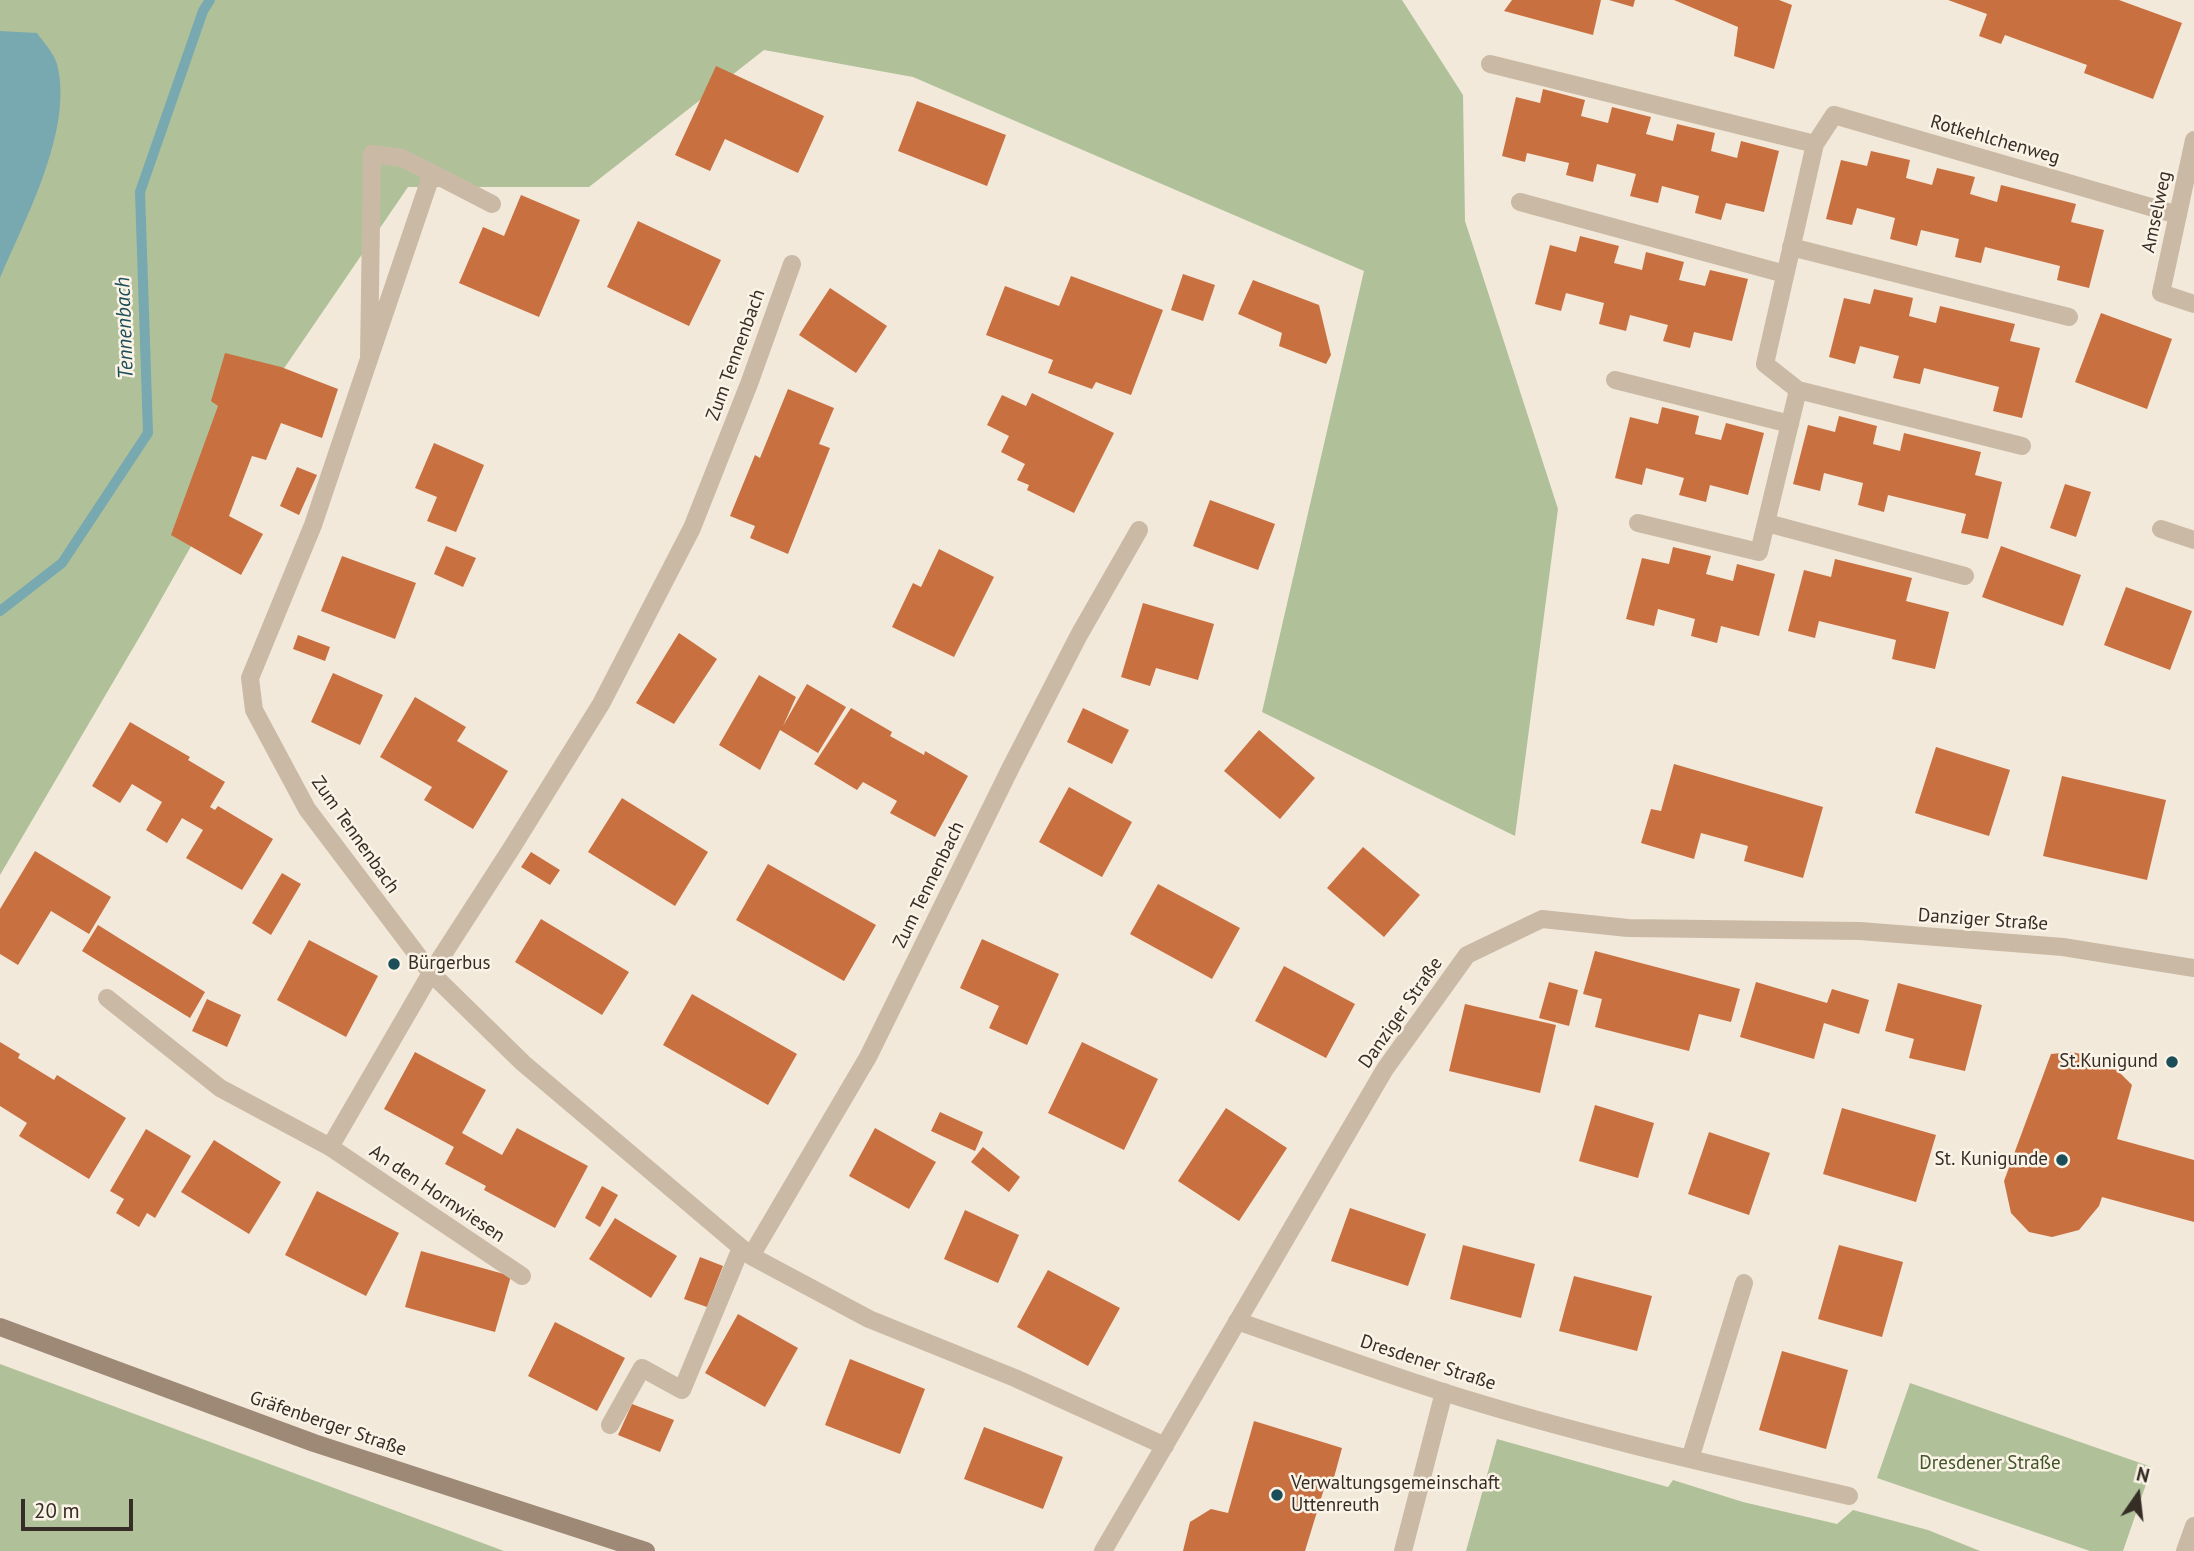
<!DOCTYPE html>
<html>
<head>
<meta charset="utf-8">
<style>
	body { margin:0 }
	#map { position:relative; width:2194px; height:1551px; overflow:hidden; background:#f2e9da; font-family:"PT Sans",sans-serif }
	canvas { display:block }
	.north { position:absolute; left:2103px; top:1460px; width:70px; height:70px; -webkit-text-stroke:5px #faf3e6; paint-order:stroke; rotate:14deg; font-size:19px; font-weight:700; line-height:28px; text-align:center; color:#362d27 }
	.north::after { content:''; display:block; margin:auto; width:24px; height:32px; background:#362d27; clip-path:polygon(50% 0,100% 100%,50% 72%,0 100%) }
	.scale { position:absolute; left:21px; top:1499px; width:112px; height:32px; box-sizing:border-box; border:4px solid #362d27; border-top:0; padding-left:9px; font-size:21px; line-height:24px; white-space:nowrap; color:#362d27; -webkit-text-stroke:5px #faf3e6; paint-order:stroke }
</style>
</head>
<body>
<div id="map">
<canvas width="2194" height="1551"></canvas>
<div class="north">N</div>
<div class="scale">20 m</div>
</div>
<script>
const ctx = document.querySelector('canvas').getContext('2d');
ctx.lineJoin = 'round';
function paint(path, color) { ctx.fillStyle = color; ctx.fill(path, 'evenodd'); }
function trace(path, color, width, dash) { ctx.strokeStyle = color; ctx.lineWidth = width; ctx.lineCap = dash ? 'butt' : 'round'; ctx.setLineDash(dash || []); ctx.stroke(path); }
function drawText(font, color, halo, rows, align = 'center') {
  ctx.font = font + ' "PT Sans",sans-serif'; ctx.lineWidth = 5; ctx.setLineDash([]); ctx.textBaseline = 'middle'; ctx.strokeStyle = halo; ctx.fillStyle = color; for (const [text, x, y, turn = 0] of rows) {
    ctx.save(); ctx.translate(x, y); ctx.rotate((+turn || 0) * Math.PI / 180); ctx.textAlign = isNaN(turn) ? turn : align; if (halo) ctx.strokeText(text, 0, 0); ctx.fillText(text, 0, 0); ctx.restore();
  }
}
paint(new Path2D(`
	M0,0H1402L1463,95L1465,221L1558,509L1515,836L1262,712L1364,271L913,77L764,50L589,187H408L274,383L238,463L146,626L0,875Z
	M0,1364L504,1551H0Z
	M1910,1383L2152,1467L2123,1551H2090L1877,1478Z
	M1497,1439L1668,1487L1673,1480L1743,1502L1837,1524L1853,1510L1928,1530L1980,1551H1466Z`), '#b0c199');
paint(new Path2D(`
	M0,31L37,33C43,42 54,53 57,64C74,129 25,219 0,278Z`), '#78a8b0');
trace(new Path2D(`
	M0,611L62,563L148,433L140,192L203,11L210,0`), '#78a8b0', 10);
paint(new Path2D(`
	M1512,0H1601L1593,35L1504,11Z
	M1609,0H1635L1633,7Z
	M1674,0H1779L1792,5L1774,69L1734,56L1738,27Z
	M1948,0H2119L2182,23L2153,99L2084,73L2087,65L2005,35L2001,44L1979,36L1987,14Z
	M716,66L824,116L798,173L725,139L710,171L675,155Z
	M1543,89L1585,100L1581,116L1608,123L1612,107L1651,117L1646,134L1673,141L1677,124L1715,133L1711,151L1737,158L1741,141L1779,151L1764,212L1726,203L1721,220L1695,213L1699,196L1662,186L1658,203L1630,196L1636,174L1597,164L1593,182L1566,175L1569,163L1527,153L1525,162L1502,156L1516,97L1540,103Z
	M917,101L1006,135L987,186L898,151Z
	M1871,151L1910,160L1906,178L1932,185L1937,168L1975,177L1970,194L1997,202L2001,185L2076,204L2071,222L2104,230L2089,288L2057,280L2060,266L1985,247L1981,263L1955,257L1959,239L1921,230L1917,246L1890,239L1895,218L1857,208L1852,225L1826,219L1841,160L1867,166Z
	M521,195L580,220L539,317L459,283L483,227L504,236Z
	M638,221L721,260L689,326L607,287Z
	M1580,236L1619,246L1614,263L1642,270L1646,252L1684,262L1679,280L1705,286L1710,270L1748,279L1732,341L1694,332L1690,348L1663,341L1668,325L1630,315L1626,331L1599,324L1604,303L1566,293L1561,311L1535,304L1550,245L1576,252Z
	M1183,274L1215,285L1203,321L1171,310Z
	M1071,276L1163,310L1131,395L1096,382L1092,389L1048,373L1053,360L986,335L1005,286L1059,306Z
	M1253,280L1319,305L1331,355L1326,364L1279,346L1282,333L1238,314Z
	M830,288L887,326L856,373L799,335Z
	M1874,289L1913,298L1909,316L1936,323L1940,306L2015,324L2010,341L2040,348L2022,418L1993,411L1999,387L1924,368L1920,384L1893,378L1899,356L1860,346L1855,364L1829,357L1844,298L1870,304Z
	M2101,313L2172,339L2147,409L2075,382Z
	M225,353L281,367L338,389L322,438L281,423L266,460L252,456L229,516L263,534L241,575L171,535L218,406L211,401Z
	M788,389L834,408L819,444L830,448L788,554L750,538L755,526L730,516L755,455L760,458Z
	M1032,393L1114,433L1074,513L1027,490L1029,485L1017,480L1025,464L1001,452L1009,436L987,425L1002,395L1026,406Z
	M1662,407L1699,416L1695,434L1721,440L1726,423L1764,433L1748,495L1710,485L1706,502L1679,495L1684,478L1646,468L1642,485L1615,478L1630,417L1658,424Z
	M1839,416L1877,426L1873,444L1900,451L1904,433L1981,452L1975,475L2002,482L1988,539L1961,533L1966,514L1888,495L1884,512L1858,505L1863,483L1824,473L1820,491L1793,484L1808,425L1835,432Z
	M434,443L484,465L456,532L427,521L437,497L415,488Z
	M297,467L317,475L299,515L280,506Z
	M2065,484L2091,492L2076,537L2050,528Z
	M1210,500L1275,524L1258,570L1193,546Z
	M446,546L476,558L463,587L434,574Z
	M2001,546L2081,575L2063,626L1982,597Z
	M1673,547L1711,556L1706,574L1733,581L1737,564L1775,574L1759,636L1721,626L1717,643L1691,636L1695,619L1658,609L1654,626L1626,619L1642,558L1669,564Z
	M939,549L994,577L954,657L892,627L913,583L921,587Z
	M342,556L416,583L395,639L321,611Z
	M1835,559L1912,578L1906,601L1949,612L1935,669L1892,659L1896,640L1819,621L1815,638L1788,631L1804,570L1831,577Z
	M2126,587L2192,611L2170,670L2104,645Z
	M1143,603L1214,624L1198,680L1156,668L1150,686L1121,677Z
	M679,633L717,659L674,724L636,703Z
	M298,635L330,647L325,661L293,649Z
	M333,673L383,695L360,745L311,722Z
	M759,675L796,697L783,726L807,684L846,707L818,753L780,730L760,770L719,745Z
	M415,697L466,727L457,741L508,771L473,829L424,800L432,787L380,757Z
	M851,708L892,732L890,736L924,755L925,751L968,776L935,837L890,813L897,801L863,782L857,790L814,764Z
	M1083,708L1129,730L1112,764L1067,742Z
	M130,722L190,757L188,760L225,782L210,807L215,810L218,806L273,839L242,890L186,858L203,830L182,818L167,843L146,830L162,802L132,784L120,803L92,786Z
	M1259,730L1315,778L1280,819L1224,771Z
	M1936,747L2010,770L1989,836L1915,813Z
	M1674,764L1823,807L1803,878L1744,861L1748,846L1701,833L1694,859L1641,843L1651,809L1661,811Z
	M2062,776L2166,800L2147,880L2043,856Z
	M1069,787L1132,822L1102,877L1039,842Z
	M622,798L708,852L675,906L588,852Z
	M1363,847L1420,895L1384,937L1327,888Z
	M35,851L111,897L89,934L51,911L18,965L0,954V909Z
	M531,852L560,870L550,885L521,867Z
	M768,864L876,925L844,981L736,920Z
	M282,873L301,884L271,935L252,923Z
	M1158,884L1240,928L1212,979L1130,934Z
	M541,919L629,972L602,1015L515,962Z
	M98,925L205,992L190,1018L82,951Z
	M982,939L1059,974L1027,1045L989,1028L999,1006L960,988Z
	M309,940L378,976L346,1037L277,1000Z
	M1595,951L1740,989L1731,1022L1699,1014L1689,1051L1595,1027L1602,999L1583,994Z
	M1284,966L1355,1004L1326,1058L1255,1021Z
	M1549,982L1578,990L1569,1026L1539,1018Z
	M1756,982L1827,1003L1832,989L1869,1000L1859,1034L1824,1023L1814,1059L1740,1037Z
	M1898,983L1982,1005L1965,1071L1909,1058L1914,1039L1885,1031Z
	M692,994L797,1054L768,1105L663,1045Z
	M207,999L241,1015L227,1047L192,1031Z
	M1465,1004L1556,1025L1540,1093L1449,1071Z
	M0,1042L20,1054L18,1058L54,1080L57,1075L126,1118L89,1179L19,1136L27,1123L0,1106Z
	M1082,1042L1158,1079L1124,1150L1048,1113Z
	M415,1052L486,1090L462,1133L502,1155L517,1128L588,1166L555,1228L484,1190L486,1186L445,1164L454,1147L384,1109Z
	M2072,1052L2107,1060L2132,1085L2117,1139L2194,1160V1222L2102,1197L2099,1206L2079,1230L2052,1237L2029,1232L2011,1213L2004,1181L2051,1054Z
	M1595,1105L1654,1123L1638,1178L1579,1161Z
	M1226,1108L1287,1148L1239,1221L1178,1181Z
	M1842,1108L1936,1135L1916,1202L1823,1174Z
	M940,1112L983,1132L975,1151L931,1131Z
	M875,1128L936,1162L909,1209L849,1176Z
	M146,1129L191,1156L155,1218L147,1213L139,1227L116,1213L124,1199L110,1191Z
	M1709,1132L1770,1153L1749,1215L1688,1194Z
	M214,1140L281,1182L249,1234L181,1192Z
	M983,1147L1020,1177L1009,1192L971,1162Z
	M602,1186L618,1195L600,1227L585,1218Z
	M317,1191L399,1233L366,1296L285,1255Z
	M1350,1208L1426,1234L1408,1286L1331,1261Z
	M965,1210L1019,1235L998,1283L944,1259Z
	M615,1218L677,1256L651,1298L589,1259Z
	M1463,1245L1535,1264L1521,1318L1450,1299Z
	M1839,1245L1903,1262L1882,1337L1818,1319Z
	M421,1251L511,1276L495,1332L405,1307Z
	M700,1257L723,1266L707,1307L684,1299Z
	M1048,1270L1120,1308L1088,1366L1017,1327Z
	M1574,1276L1652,1296L1637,1351L1559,1331Z
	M738,1314L798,1348L765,1407L705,1373Z
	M555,1322L625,1358L597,1411L528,1376Z
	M1782,1351L1848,1370L1826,1449L1759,1430Z
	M850,1359L925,1389L900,1454L825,1425Z
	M632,1404L674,1420L660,1452L618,1435Z
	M1254,1421L1342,1448L1333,1481L1327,1479L1305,1551H1183L1190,1522L1211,1509L1228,1513Z
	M984,1427L1063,1457L1043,1509L964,1479Z`), '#c97041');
trace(new Path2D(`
	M432,173L492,204
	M610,1425L642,1368L682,1390L741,1248
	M1403,1551L1444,1392`), '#cabaa5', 18);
trace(new Path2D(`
	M1490,64L1815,144L1834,115L2178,215
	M2194,140L2161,293L2194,304
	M1520,202L1785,274
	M1791,247L2069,317
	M369,359L432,173L402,158L372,154L369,359L313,525L250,678L254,710L307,809L431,973L523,1063L751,1256L869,1319L1015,1378L1165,1446
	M1615,380L1790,424
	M1798,390L2022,446
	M1638,523L1759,552L1798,390L1765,364L1815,144
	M1767,523L1965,576
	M2161,529L2194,540
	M107,998L220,1088L330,1147L431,973L511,849L601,704L692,528L749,384L792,264
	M330,1147L522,1276
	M751,1256L868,1057L1011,767L1079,635L1139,530
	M1237,1321C1306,1345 1374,1370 1443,1392C1576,1434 1714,1465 1849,1496
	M1690,1459L1744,1283
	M1103,1551L1385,1069L1467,955L1542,919L1628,928L1860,931L2063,947L2194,968
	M2185,1551L2194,1526`), '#cabaa5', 18);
trace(new Path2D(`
	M0,1327L314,1443L646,1551`), '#9e8977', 18);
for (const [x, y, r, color] of [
	[394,964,7,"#1b4e59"],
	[2172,1062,7,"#1b4e59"],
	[2062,1160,7,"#1b4e59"],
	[1277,1495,7,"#1b4e59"]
]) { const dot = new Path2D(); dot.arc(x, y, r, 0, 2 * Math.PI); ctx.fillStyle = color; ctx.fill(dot); trace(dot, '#faf3e6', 2.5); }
drawText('19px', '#362d27', '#faf3e6', [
	["Rotkehlchenweg",1995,140,16],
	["Amselweg",2157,212,-78],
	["Zum Tennenbach",736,355,-70],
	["Zum Tennenbach",355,835,55],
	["Zum Tennenbach",929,885,-64],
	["Danziger Straße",1983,920,4],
	["Danziger Straße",1401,1013,-55],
	["An den Hornwiesen",437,1194,34],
	["Dresdener Straße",1428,1363,18],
	["Gräfenberger Straße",328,1424,19]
]);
drawText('19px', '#362d27', '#faf3e6', [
	["Bürgerbus",408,964],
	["St.Kunigund",2158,1062,"right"],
	["St. Kunigunde",2048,1160,"right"],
	["Verwaltungsgemeinschaft",1291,1484],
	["Uttenreuth",1291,1506]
], 'left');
drawText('19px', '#41552a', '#faf3e6', [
	["Dresdener Straße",1990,1464]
]);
drawText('italic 21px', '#1b4e59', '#faf3e6', [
	["Tennenbach",125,328,-92]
]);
</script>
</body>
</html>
